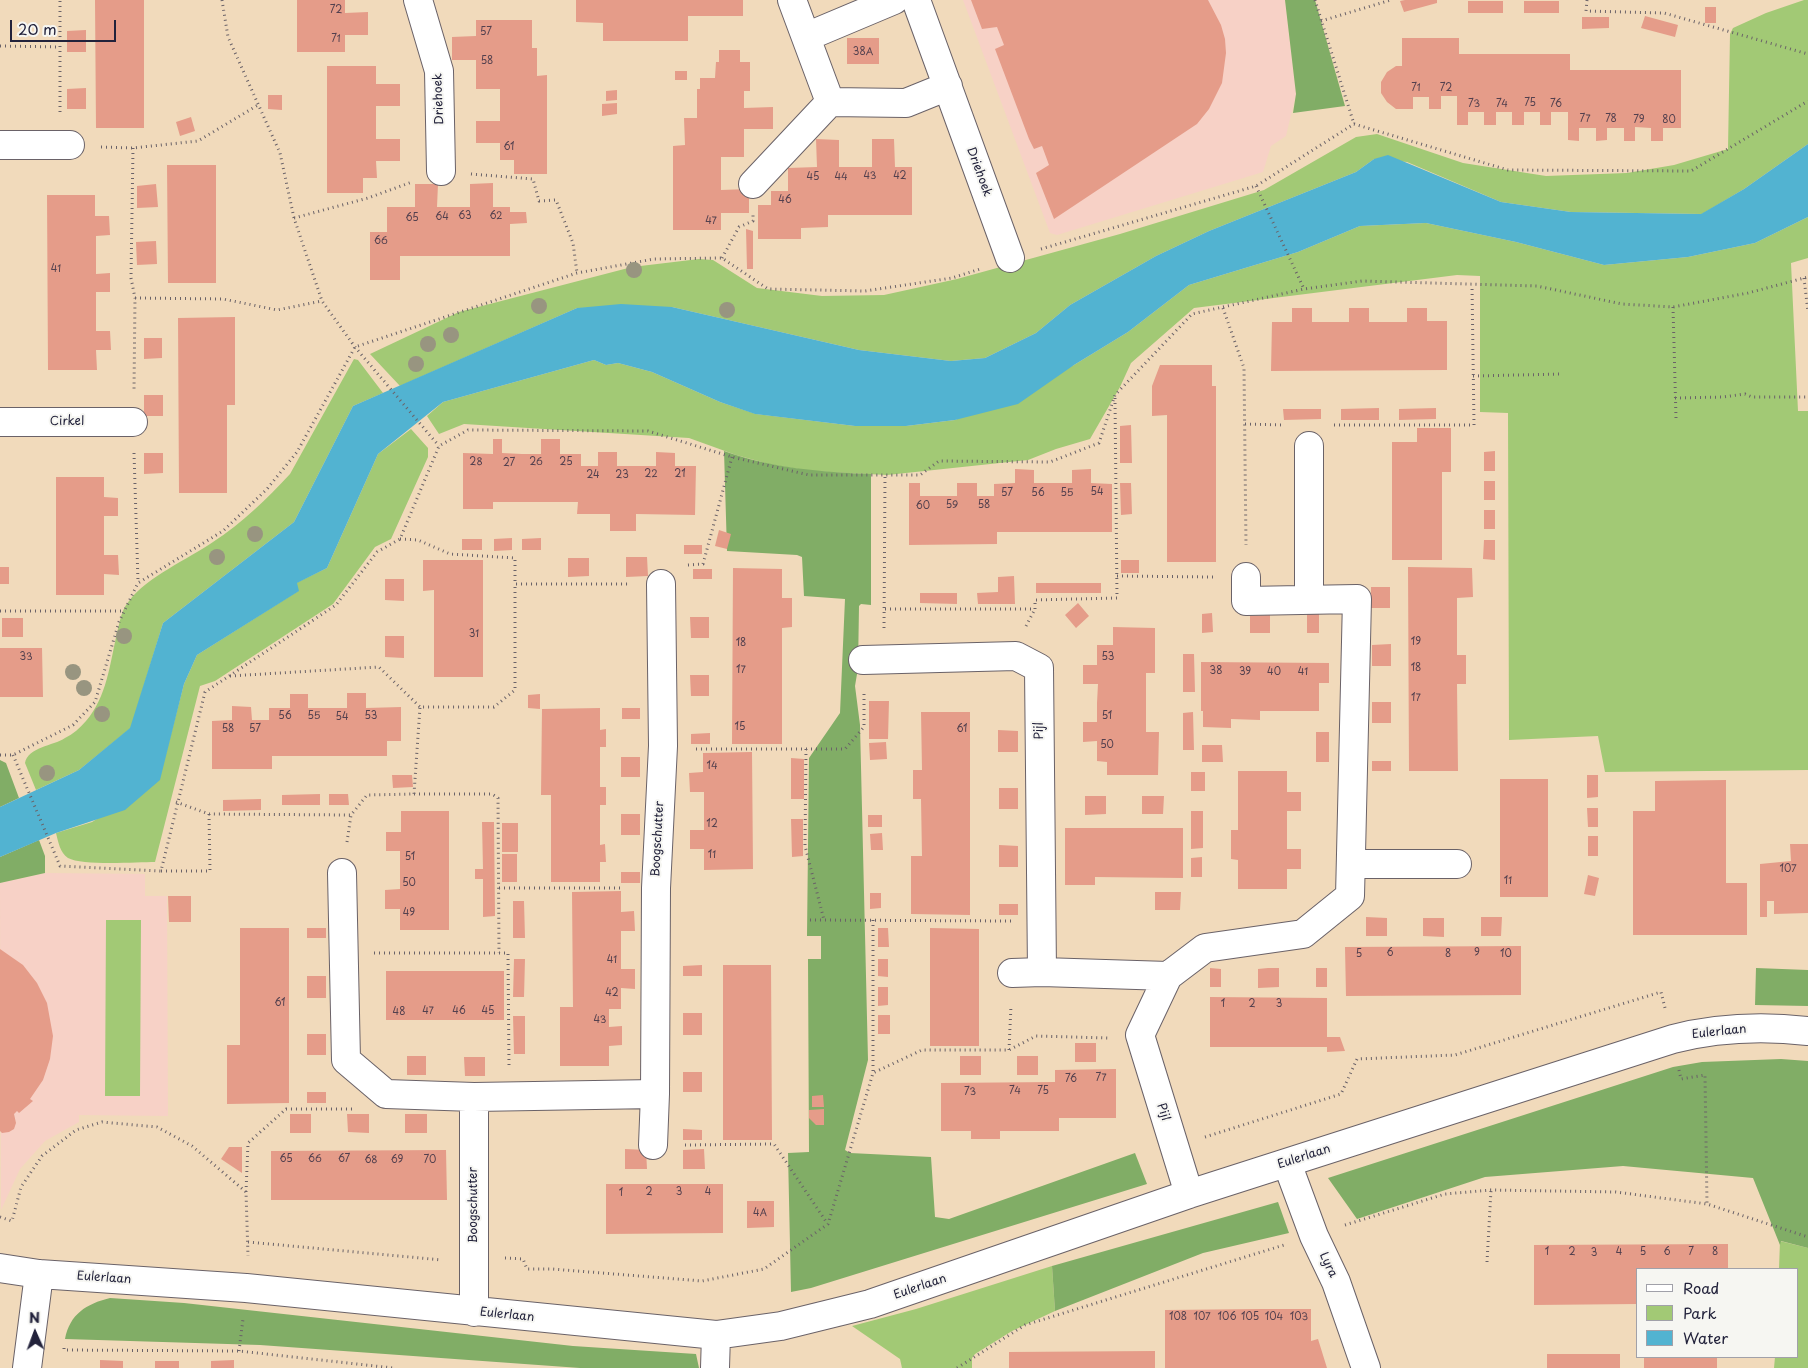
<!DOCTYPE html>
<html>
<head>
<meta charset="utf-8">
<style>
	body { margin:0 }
	#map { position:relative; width:1808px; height:1368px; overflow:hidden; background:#f1dabb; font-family:"Playpen Sans",sans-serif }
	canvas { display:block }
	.legend { position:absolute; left:1636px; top:1268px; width:162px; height:90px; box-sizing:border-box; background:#f6f6f2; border:1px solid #a1a1a9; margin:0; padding:6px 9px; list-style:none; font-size:15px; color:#22223b }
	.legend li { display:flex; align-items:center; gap:10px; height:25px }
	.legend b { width:25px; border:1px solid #a1a1a9 }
	.north { position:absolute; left:10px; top:1308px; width:50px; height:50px; -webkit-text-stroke:4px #f6f6f2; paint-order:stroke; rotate:358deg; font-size:14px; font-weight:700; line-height:20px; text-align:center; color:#22223b }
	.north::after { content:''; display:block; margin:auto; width:18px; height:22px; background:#22223b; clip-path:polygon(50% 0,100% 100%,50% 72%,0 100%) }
	.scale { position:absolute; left:10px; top:20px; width:106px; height:22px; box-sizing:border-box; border:2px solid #22223b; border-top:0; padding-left:6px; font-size:15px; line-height:18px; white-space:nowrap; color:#22223b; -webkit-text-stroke:4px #f6f6f2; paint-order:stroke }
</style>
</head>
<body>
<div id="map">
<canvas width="1808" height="1368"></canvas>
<ul class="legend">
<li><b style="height:6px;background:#fff"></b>Road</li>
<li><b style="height:14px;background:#a2c975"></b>Park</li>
<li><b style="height:14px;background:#52b3d1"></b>Water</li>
</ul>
<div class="north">N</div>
<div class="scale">20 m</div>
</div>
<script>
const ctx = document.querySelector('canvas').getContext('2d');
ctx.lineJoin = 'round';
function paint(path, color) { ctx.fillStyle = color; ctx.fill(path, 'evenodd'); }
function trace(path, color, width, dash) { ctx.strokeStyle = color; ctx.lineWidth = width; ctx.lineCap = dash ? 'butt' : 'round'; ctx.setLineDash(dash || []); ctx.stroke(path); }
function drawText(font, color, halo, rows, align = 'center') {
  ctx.font = font + ' "Playpen Sans",sans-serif'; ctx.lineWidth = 4; ctx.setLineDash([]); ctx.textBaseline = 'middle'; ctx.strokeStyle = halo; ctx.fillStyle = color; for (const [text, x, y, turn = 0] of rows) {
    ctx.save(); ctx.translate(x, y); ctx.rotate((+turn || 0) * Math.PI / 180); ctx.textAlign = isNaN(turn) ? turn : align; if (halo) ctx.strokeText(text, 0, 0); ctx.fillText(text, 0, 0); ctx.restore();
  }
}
paint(new Path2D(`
	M963,0H1285L1296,94L1286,136L1271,146L1263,172L1057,235L1050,233Z
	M45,873L145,874V896H167L168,1116L79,1115V1122L45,1141L20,1169L1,1210L0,883Z`), '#f7d1c6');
paint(new Path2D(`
	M1804,0H1808V144L1744,189L1702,214L1571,212L1501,202L1407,162L1374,159L1356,172L1209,231L1156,256L1070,305L1036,333L985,358L951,361L859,350L672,307L577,308L400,386L370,354L459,312L632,267L699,259L713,260L757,288L822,296L884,295L957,279L1120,234L1264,190L1356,137L1377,134L1463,163L1546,176L1627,173L1674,165L1728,149L1730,34L1733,28L1766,13Z
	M1808,217V258L1791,263L1798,411H1808V770L1605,772L1598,736L1509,740L1508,413L1480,412V276L1457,275L1194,308L1131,363L1120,387L1090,439L1056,449L1028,460L887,475L810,471L769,464L736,455L689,438L464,424L439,434L427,416L443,402L594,360L606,365L618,363L652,372L720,402L756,414L855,426H906L955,420L1074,365L1128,332L1189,285L1298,252L1360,226L1426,223L1516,242L1604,265L1688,257L1755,243Z
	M354,359L358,360L383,393L353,406L294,522L163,623L131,728L79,770L36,790L25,763C28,747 53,746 65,738C73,734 80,728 86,721C107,697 110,663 117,633C120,622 121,610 129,601C147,577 188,559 213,542C242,523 267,499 290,474Z
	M411,429L428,448V457L391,539L375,547L333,604L215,681L200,686L155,862C137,862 82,866 68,858C60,853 58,841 56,833L92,822L159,780L184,684L197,655L298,591L296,583L327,568L378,454Z
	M106,920H141L140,1096H105Z
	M1780,1241L1808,1248V1368H1774L1775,1357H1797V1269H1779Z
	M1052,1266L1055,1311L1012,1331L975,1354L972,1358V1368H902L900,1359L852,1326L916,1309Z`), '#a2c975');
paint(new Path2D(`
	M1285,0H1315L1345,106L1293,113L1296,94Z
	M724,451C771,468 821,472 871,474V605L861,604L859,606L858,668L855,686L860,725L868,1060L845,1150L850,1153L931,1157L935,1217L949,1219L1135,1153L1147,1184L811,1288L791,1292L788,1153L809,1152L808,959H821V936H807L809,758L840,713L845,599L804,596L802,557L797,555L727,551Z
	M0,760L6,763L19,798L0,807Z
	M39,840L45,856V873L0,883V857Z
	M1756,968L1808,970V1006L1755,1005Z
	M1781,1059L1808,1061V1248L1781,1241L1780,1245L1753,1178L1623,1166L1485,1177L1357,1219L1328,1178L1673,1067L1702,1062Z
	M1278,1202L1289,1233L1203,1253L1055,1311L1052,1266Z
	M110,1298L184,1303L573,1346L696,1354L699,1368H580L260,1345L65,1339C70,1314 86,1304 110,1298Z`), '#81ad66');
paint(new Path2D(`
	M1808,144V217L1755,243L1688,257L1604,265L1516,242L1426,223L1360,226L1298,252L1189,285L1128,332L1074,365L1018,404L955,420L906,426H855L755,414L720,402L652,372L618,363L606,365L594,360L443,402L378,454L327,568L297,583L299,591L197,655L184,684L160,780L125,810L56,833L0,857V807L79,770L130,728L163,623L294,522L353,406L577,308L621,304L672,307L859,350L951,361L985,358L1036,333L1070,305L1156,256L1209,231L1356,172L1374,159L1388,155L1501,202L1571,212L1701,214L1744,189Z`), '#52b3d1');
paint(new Path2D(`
	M95,0H144V128H96Z
	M297,0H345V13L368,12V35H345V52H297Z
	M576,0H743V16H688V41H603V23L576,22Z
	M971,0H1208L1221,25L1225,39L1226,53L1222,83L1209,109L1197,124L1054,219L1036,173L1049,165L1042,146L1034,149L1029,139L995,49L1004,45L997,27L982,29Z
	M1405,0H1437V3L1404,12L1400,1Z
	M1468,1H1503V13H1468Z
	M1524,1H1559V13H1524Z
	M1705,7H1716V23H1705Z
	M1645,16L1678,25L1675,37L1641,28Z
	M1582,17H1609V28L1582,29Z
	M476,20H532V48H537V76L547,75V174H514V160H500V143H476V121H500V89H476V60H452V37L476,36Z
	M86,30V52H67V31Z
	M847,38H879V64H847Z
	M1402,38H1459V54H1570V70H1681V128H1663V141H1651V128L1635,127V141H1624V128H1607V140L1596,141V128H1579V141L1568,140V112H1551V125H1540V112H1524V125H1512V112H1496V125H1484V112H1468V125H1457V96H1441V109H1429V97H1413V109H1396L1387,102L1381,93V82L1387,72L1396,66H1402Z
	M719,50H740V62H750V91H744V108L773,107V129H744V157H721V190L749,189V213H721V230H673V146L685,145L684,118H697V89H700V78H715L716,62H719Z
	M327,66H376V84H400V106H376V139H400V161H376L377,178H363V193H327Z
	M675,71H687V80H675Z
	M86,88V109H67V89Z
	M617,90V100L606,101V91Z
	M268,95H282V110L268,109Z
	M617,103V114L602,116V104Z
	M191,117L195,131L180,136L176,122Z
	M816,139L839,140V167H872V139H894L895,167H912V215H828V227L801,228V239H758V205H771V191H788V168L817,167Z
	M167,165H216V283H168Z
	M493,183V207H510V212H526L527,223L510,224V256H400V280H370V232H387V207H415V184H438L437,207H470V184Z
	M156,184L158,207L137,208V186Z
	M47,195H95V216H109L110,235L96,236V274L110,273V292H96V331H110L111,350H96L97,370H48Z
	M746,229L753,231V269H747Z
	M156,241L157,264L137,265L136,242Z
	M1292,308H1312V322H1349V308H1369V322H1407V308H1427V321H1447V370L1271,371L1272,322H1292Z
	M235,317V405H227V493H179L178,318Z
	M144,338H162V358L144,359Z
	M1160,365H1212V386H1216V562H1167V415L1152,416V386Z
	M144,395H163V416H144Z
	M1379,408V420H1341V409Z
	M1436,408V419L1399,420V409Z
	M1283,409H1321V419L1284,420Z
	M1131,425L1132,463H1120V426Z
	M1417,428H1451V472H1442V560H1392V442H1417Z
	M493,439H502V453L522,454H541V439H560V454H581V466H598V452H617V466H656V452L675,453V466H696L695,515L636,514V531H610V514H577L578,502H493V509H463V453L493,454Z
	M1495,451V471H1484V452Z
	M144,453H163V473L144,474Z
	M1015,469L1034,470V483H1072V470L1091,469V483L1112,484V532H997V544L909,545V483H920V496H957V483H977V496H994V484L1015,483Z
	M56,477H104V497L118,498V516H104V555H118L119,575L104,574V595H56Z
	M1484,481H1495V500H1484Z
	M1120,483H1131L1132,514L1121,515Z
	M1484,510H1495V529H1484Z
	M719,530L731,534L727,549L715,546Z
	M512,538V550L494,551V539Z
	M541,538V550H522V539Z
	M462,539H482V550H462Z
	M1484,540H1495V560L1483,559Z
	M684,545H702V554H684Z
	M626,557H647L648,576L626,577Z
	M568,558H589V576L568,577Z
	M423,560H483V677H434V590L423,591Z
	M1121,560H1139V573H1121Z
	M0,567H9V584H0Z
	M1408,567L1472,568L1473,597L1457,598V655H1466V684H1457L1458,771H1409Z
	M733,568L782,569V598H792V627L782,628V744H732Z
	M693,569H712V579H693Z
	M1014,576L1015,604H978L977,593L998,592V577Z
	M385,579H404V601L385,600Z
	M1036,583H1101V593H1036Z
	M1371,587H1390V608H1371Z
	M920,593H957V604L920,603Z
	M1078,603L1089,616L1076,628L1065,615Z
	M1212,613L1213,632L1202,633V614Z
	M1307,614H1319V633H1307Z
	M1270,615V633H1250V616Z
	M690,617H709V638H691Z
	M2,618H23V637H2Z
	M1113,627L1155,628V673H1146V732H1159L1158,775H1107V762L1097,761V741L1083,742V722H1097V703L1098,684H1083V665H1097V645H1113Z
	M385,636H404V658L385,657Z
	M1391,644V666H1372V645Z
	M0,648H42L43,697H0Z
	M1183,654H1194L1195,692H1183Z
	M1201,662L1329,663V683H1319V711H1260V720L1231,719V728L1203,727V711H1201Z
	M690,675H709V696H691Z
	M347,693H366V708L401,707V741H387V756H272V769H212V721L232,720V706L251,707L252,720H269V708H290V694H308V708H347Z
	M540,694V709L528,708V695Z
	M869,701H889L888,739H869Z
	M1372,702H1391V723H1372Z
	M600,708V730L606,729V747H600V787H606V805H600V845L605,844L606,862H600V882H551V795H541L542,709Z
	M622,708H640V719H622Z
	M921,712H970V915L911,914V856H922L921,799H913V770H922Z
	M1193,712L1194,750H1183V713Z
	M998,730L1018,731V752H998Z
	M1316,732H1329V762H1316Z
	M710,733V744H691V734Z
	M886,742L887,759L870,760L869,743Z
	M1202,745H1222L1223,762H1202Z
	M752,752L753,869L704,870V849H690V830H704V792H690L689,773L703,772V753Z
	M621,757H640V777H621Z
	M791,758L804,759V799H791Z
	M1372,761H1391V771H1372Z
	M1238,771H1287V792H1301V811H1287V849H1301V869H1287V889H1238V860L1231,859V830H1238Z
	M1191,772H1205V791H1191Z
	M392,775H412L413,787L393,788Z
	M1587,775H1598V797L1587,798Z
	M1500,779H1548V897H1500Z
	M1726,780V883H1747V935H1633V811H1655V781Z
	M999,788H1018V809H999Z
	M320,794V805H282V795Z
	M329,794H348L349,805H329Z
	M1085,796H1106V814L1085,815Z
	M1142,796H1164L1163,814H1142Z
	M261,799V810L223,811V800Z
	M1587,808H1598V827H1588Z
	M401,811H449V930H400V909H385V890L400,889V851H386V832H401Z
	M1191,811H1203V848L1191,849Z
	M621,814H640V835H621Z
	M868,815H882V827H868Z
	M791,819H803V856L792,857Z
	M482,822H494L495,916L483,917V879H475V869H483Z
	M502,823H518V852H502Z
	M1065,828H1183V878L1095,877V885H1065Z
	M882,833L883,850H871L870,834Z
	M1588,836H1598V856H1588Z
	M1790,844H1808V913L1774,914V901H1767V917H1760V864L1791,861Z
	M999,845L1018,846V867H999Z
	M502,854H517V882H502Z
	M1202,857V877H1191V858Z
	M621,872H640V883H621Z
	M1588,875L1599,878L1595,896L1584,894Z
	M621,891V912L634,911L635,931H621V969H635V989L621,988V1009H609V1027L622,1026V1045L609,1046V1066H560V1007H573L572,892Z
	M1155,892H1181L1180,910H1155Z
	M870,893H881V908L870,909Z
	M168,896H191V922H169Z
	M513,901H524L525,938H513Z
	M999,904H1018V915H999Z
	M1366,917L1387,918V936H1366Z
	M1481,917H1502L1501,936H1481Z
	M1423,918H1444V937L1423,936Z
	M240,928H289V1103L227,1104V1045H240Z
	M307,928H326V938H307Z
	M878,928H888L889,947H878Z
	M930,928L979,929V1046H930Z
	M1521,946V995L1346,996L1345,947Z
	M0,949L23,965L37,983L47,1003L53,1036L50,1059L43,1080L30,1099L33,1101L19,1113L17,1111L14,1114L16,1123L14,1129L9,1132L2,1133L0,1131Z
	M514,959H525L524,997H513Z
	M878,959H888V977L878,976Z
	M702,965V976H683V966Z
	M723,965H771L772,1140H723Z
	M1210,968L1221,969V987H1210Z
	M1268,968H1279V987L1258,988V969Z
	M1316,968H1327V987H1316Z
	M386,971H504V1020H386Z
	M307,976H326V998H307Z
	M878,987H888V1005L878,1006Z
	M1210,997L1327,998V1037H1340L1345,1051L1327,1052V1047H1210Z
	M683,1013H702V1035H683Z
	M878,1015H890V1034H878Z
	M513,1016H525V1054H514Z
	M307,1034H326V1055H307Z
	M1075,1043H1096V1062H1075Z
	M407,1056H426V1075H407Z
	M960,1056H981V1075H960Z
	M1017,1056H1038V1075H1017Z
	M464,1057H485V1076H465Z
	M1116,1069V1118H1059V1131H1000V1139H971V1131H941V1083L1055,1082V1070Z
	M683,1072H702V1092H683Z
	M307,1092H326V1103H307Z
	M823,1095L824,1107H812V1096Z
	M824,1109V1125H816L809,1118V1110Z
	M290,1114H311V1133H290Z
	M347,1114H369V1133L348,1132Z
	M405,1114H427V1133H405Z
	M683,1129L702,1130V1140H683Z
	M229,1147H242V1173L221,1159Z
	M625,1149L646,1150L647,1169H625Z
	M704,1149L705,1169H683V1150Z
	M446,1150L447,1200H271V1151Z
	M606,1184H723V1233L606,1234Z
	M747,1201H774V1227L747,1228Z
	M1728,1244V1269H1637V1304L1534,1305V1245Z
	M1262,1309H1311V1341L1318,1339L1327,1368H1165V1310Z
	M1155,1351V1368H1009V1352Z
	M1547,1354H1620V1368H1547Z
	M1644,1357H1717V1368H1644Z
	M100,1360L123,1361V1368H100Z
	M234,1360V1368H211V1361Z
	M155,1361H179V1368H155Z`), '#e59c89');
const minor = new Path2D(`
	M418,0L439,71L441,171
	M792,0L830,102L906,103L948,86
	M916,0L1010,258
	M806,37L894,0
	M0,145H70
	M753,184L830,102
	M0,422H133
	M1309,600V446
	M863,660L1016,656L1039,668L1042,972L1168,976L1205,948L1303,934L1350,896L1357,599L1246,601V577
	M1352,864H1457
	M342,873L346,1060L386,1094L474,1097L655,1094L656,888L663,746L661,584
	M1012,973L1042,972
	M1168,976L1140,1035L1189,1194
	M474,1097V1312
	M653,1145L655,1094
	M1287,1163L1314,1236L1336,1282L1366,1368
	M0,1268L39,1274L246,1288L716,1335L781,1326L870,1304L1189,1194L1673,1039C1716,1028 1763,1026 1808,1031
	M27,1368L39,1274
	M715,1368L716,1335`);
trace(minor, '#6a6268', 30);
trace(new Path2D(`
	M222,0L228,37L280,153L294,218L322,301L355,347L439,446
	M1315,0L1354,124
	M1587,0L1586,11L1664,13L1808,54
	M1321,21L1391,0
	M0,46L60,47
	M60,112V0
	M101,147L133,148L198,141L258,105
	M133,148L131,278L135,298L134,390
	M471,174L533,179L539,201L556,200L573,243L577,273
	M1256,186L1304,289
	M294,218L368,198L412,182
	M1041,249L1256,186L1354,124L1508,170L1691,171L1808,101
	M722,258L739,227L753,221V215
	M1804,278L1808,312
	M135,298L223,299L277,310L322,301
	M1673,307L1676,418
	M1223,308L1244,368L1246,545
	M1473,376L1562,374
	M1675,398L1723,397L1745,394L1752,397H1808
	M1245,424L1285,425
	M1334,425H1474L1472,285
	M134,453L138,582
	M400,539L418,540L450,554L515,558V584
	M688,565L703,564L732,457
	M1117,576L1213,577
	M885,609H1035V600L1117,598L1115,397
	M0,611H124
	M1026,626L1035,609
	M884,628L885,476
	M230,676L379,667L420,707
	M696,749H845L864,727V692
	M806,749L805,846L824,920
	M0,755H13L73,725L95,702L119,622L138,583L223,531L267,489L297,452L355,347L577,273L654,259L722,258L768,289L865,291L952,278L980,269
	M13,755L60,866L161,871L205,692L336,605L377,552L400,539L439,446L468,430L648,431L732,457L809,475H920L939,461L1050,462L1099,443L1115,395L1192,314L1205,311L1304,289L1362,281L1537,286L1622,304L1673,307L1748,293L1808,277
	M414,794H492L498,798L499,953
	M176,802L209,814L351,815L367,795L414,794L420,707H494L515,690V584H630
	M347,842L351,815
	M161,871H210L209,814
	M499,888H623
	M810,920L1011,921
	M873,920V1073
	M374,953H508L509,1065
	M1009,1050L1011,1005
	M1679,1070L1681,1079L1705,1075L1707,1204
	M1205,1137L1341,1094L1357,1059L1455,1055L1661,992L1665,1008
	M685,1145L774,1144L827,1223
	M246,1192L248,1143L286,1109H352
	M0,1217L12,1221L21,1187L42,1156L76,1130L102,1122L157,1127L192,1146L246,1192L248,1256
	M1345,1225L1445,1194L1491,1190L1616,1192L1707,1204L1808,1237
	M248,1242L442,1260
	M505,1258L523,1259L527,1269H552L702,1281L764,1269L828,1224L873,1073L922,1050H1009L1036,1036L1109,1038
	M1487,1262L1491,1190
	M64,1348V1350L239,1351L393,1368
	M239,1351L243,1319
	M957,1368L1025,1325L1284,1245`), '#6a6268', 3, [1, 4]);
trace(minor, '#fff', 28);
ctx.fillStyle = '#989580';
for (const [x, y] of [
	[634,270],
	[539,306],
	[727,310],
	[451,335],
	[428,344],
	[416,364],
	[255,534],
	[217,557],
	[124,636],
	[73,672],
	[84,688],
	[102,714],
	[47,773]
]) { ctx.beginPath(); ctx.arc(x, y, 8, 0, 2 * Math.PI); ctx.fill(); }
drawText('10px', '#53404e', null, [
	["72",336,10],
	["57",486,32],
	["71",336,39],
	["38A",863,52],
	["58",487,61],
	["71",1416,88],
	["72",1446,88],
	["75",1530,103],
	["73",1474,104],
	["74",1502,104],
	["76",1556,104],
	["77",1585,119],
	["78",1611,119],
	["79",1639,120],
	["80",1669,120],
	["61",509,147],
	["43",870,176],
	["42",900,176],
	["45",813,177],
	["44",841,177],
	["46",785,200],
	["63",465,216],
	["62",496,216],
	["64",442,217],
	["65",412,218],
	["47",711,221],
	["66",381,241],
	["41",56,269],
	["28",476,462],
	["26",536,462],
	["25",566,462],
	["27",509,463],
	["22",651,474],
	["21",680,474],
	["24",593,475],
	["23",622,475],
	["54",1097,492],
	["57",1007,493],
	["56",1038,493],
	["55",1067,493],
	["59",952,505],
	["58",984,505],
	["60",923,506],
	["31",474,634],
	["19",1416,642],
	["18",741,643],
	["33",26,657],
	["53",1108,657],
	["18",1416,668],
	["17",741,670],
	["38",1216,671],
	["39",1245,672],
	["40",1274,672],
	["41",1303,672],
	["17",1416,698],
	["56",285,716],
	["55",314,716],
	["53",371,716],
	["51",1107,716],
	["54",342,717],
	["15",740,727],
	["58",228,729],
	["57",255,729],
	["61",962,729],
	["50",1107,745],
	["14",712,766],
	["12",712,824],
	["11",712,855],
	["51",410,857],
	["107",1788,869],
	["11",1508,881],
	["50",409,883],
	["49",409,913],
	["6",1390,953],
	["9",1477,953],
	["5",1359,954],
	["8",1448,954],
	["10",1506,954],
	["41",612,960],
	["42",612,993],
	["61",280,1003],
	["1",1223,1004],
	["2",1252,1004],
	["3",1279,1004],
	["47",428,1011],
	["46",459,1011],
	["45",488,1011],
	["48",399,1012],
	["43",600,1020],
	["77",1101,1078],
	["76",1071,1079],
	["74",1015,1091],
	["75",1043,1091],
	["73",970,1092],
	["65",286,1159],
	["66",315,1159],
	["67",344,1159],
	["68",371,1160],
	["69",397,1160],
	["70",430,1160],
	["2",649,1192],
	["3",679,1192],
	["4",708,1192],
	["1",621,1193],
	["4A",760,1213],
	["1",1547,1252],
	["2",1572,1252],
	["4",1619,1252],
	["5",1643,1252],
	["6",1667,1252],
	["7",1691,1252],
	["8",1715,1252],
	["3",1594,1253],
	["108",1178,1317],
	["107",1202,1317],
	["106",1227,1317],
	["105",1250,1317],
	["104",1274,1317],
	["103",1299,1317]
]);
drawText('12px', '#22223b', '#f6f6f2', [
	["Driehoek",439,99,-92],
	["Driehoek",979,172,70],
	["Cirkel",67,422],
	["Pijl",1040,731,-90],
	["Boogschutter",658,839,-87],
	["Eulerlaan",1719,1032,-6],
	["Pijl",1163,1112,72],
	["Eulerlaan",1304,1157,-18],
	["Boogschutter",474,1205,-90],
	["Lyra",1328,1265,65],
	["Eulerlaan",104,1278,4],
	["Eulerlaan",920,1287,-19],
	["Eulerlaan",507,1315,6]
]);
</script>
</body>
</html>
